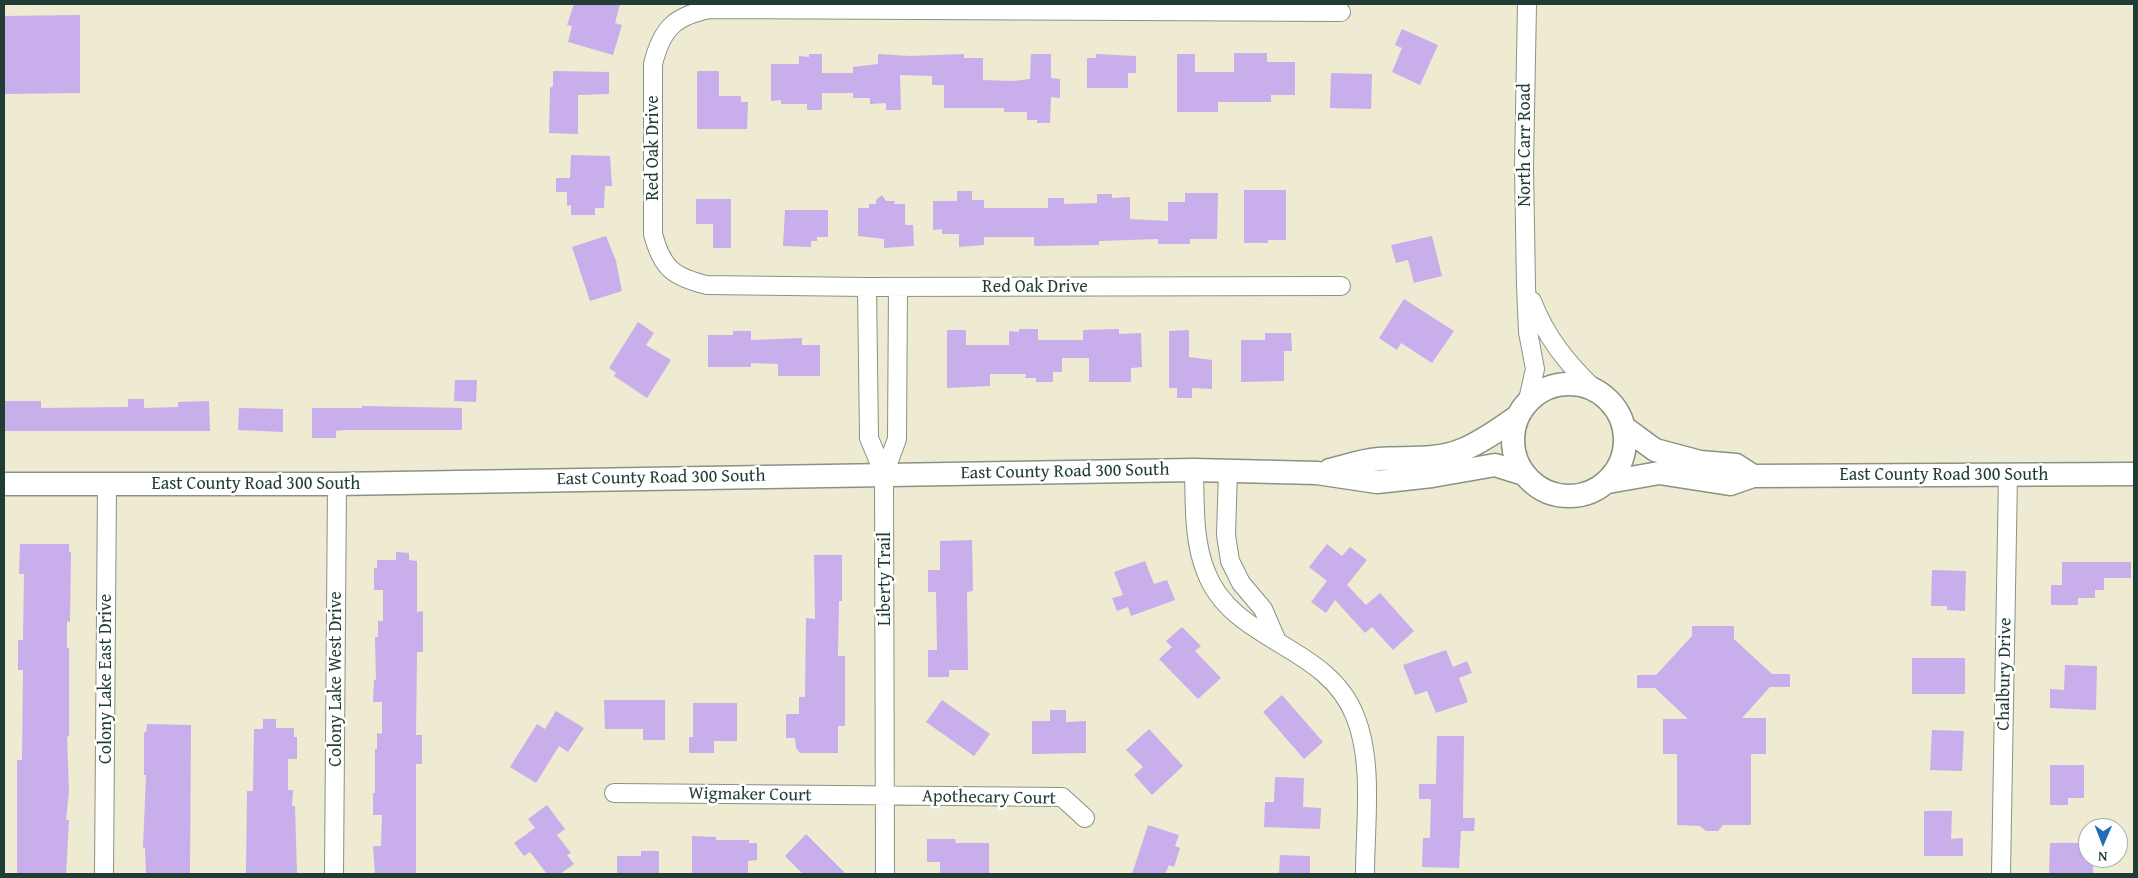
<!DOCTYPE html>
<html>
<head>
<meta charset="utf-8">
<style>
	body { margin:0 }
	#map { position:relative; width:2138px; height:878px; overflow:hidden; background:#efead2; font-family:"Gentium Book Plus",serif }
	canvas { display:block }
	.frame { position:absolute; inset:0; border:5px solid #1f3d34; pointer-events:none }
	.north { position:absolute; left:2078px; top:818px; width:50px; height:50px; box-sizing:border-box; background:#fff; border:1px solid #a5b1ae; border-radius:50%; rotate:181deg; font-size:14px; font-weight:700; line-height:20px; text-align:center; color:#1f3d34 }
	.north::after { content:''; display:block; margin:auto; width:18px; height:22px; background:#1f6fb2; clip-path:polygon(50% 0,100% 100%,50% 72%,0 100%) }
</style>
</head>
<body>
<div id="map">
<canvas width="2138" height="878"></canvas>
<div class="frame"></div>
<div class="north">N</div>
</div>
<script>
const ctx = document.querySelector('canvas').getContext('2d');
ctx.lineJoin = 'round';
function paint(path, color) { ctx.fillStyle = color; ctx.fill(path, 'evenodd'); }
function trace(path, color, width, dash) { ctx.strokeStyle = color; ctx.lineWidth = width; ctx.lineCap = dash ? 'butt' : 'round'; ctx.setLineDash(dash || []); ctx.stroke(path); }
function drawText(font, color, halo, rows, align = 'center') {
  ctx.font = font + ' "Gentium Book Plus",serif'; ctx.lineWidth = 5; ctx.setLineDash([]); ctx.textBaseline = 'middle'; ctx.strokeStyle = halo; ctx.fillStyle = color; for (const [text, x, y, turn = 0] of rows) {
    ctx.save(); ctx.translate(x, y); ctx.rotate((+turn || 0) * Math.PI / 180); ctx.textAlign = isNaN(turn) ? turn : align; if (halo) ctx.strokeText(text, 0, 0); ctx.fillText(text, 0, 0); ctx.restore();
  }
}
paint(new Path2D(`
	M574,4H620L615,23L622,25L613,55L568,42L572,26L567,25Z
	M80,15V93L4,94V16Z
	M1402,29L1438,45L1420,85L1392,72L1402,48L1395,45Z
	M1234,53H1267V62H1295V95H1271V102H1218V112H1177V54H1195V72H1234Z
	M809,54H822V73H853V67L878,64V54L910,56L964,54V58H983V80L1013,81L1030,79L1031,54H1051V78L1060,79V98L1051,97L1050,123H1037V120H1027V112H1004V108H944V85H932V76L900,75L901,110H886V103L870,104V98H853V93H822V110H807V104H781V100L771,101V64H799V56L809,57Z
	M1096,54L1136,56V73H1128V88H1087V58H1096Z
	M553,71L609,72V94L578,95V134L549,133L550,88L553,86Z
	M697,71H719V96H741V102H748L747,129H697Z
	M1331,73L1372,74L1371,109L1330,108Z
	M571,155L610,156L612,186H605L604,208H595V215H571V205L567,206V192H556V178H570Z
	M1244,190H1286V240H1268V243H1244Z
	M957,191H972V200H984V208H1048V198H1064V204L1097,203V194H1112V198L1130,197V219L1168,221V202H1185V193H1218L1217,239H1190V244H1158V239L1099,241V245L1034,246V237H984V245L959,247V234H942V229L933,230V201H957Z
	M882,195L886,201H895L894,204H905V225H913L914,246L884,248V239L858,236V208H869V204H876V200Z
	M696,199H731V248H713V224H696Z
	M785,210H828V237H817V241H811V247L783,246Z
	M606,236L616,261L622,291L590,301L572,247Z
	M1432,236L1442,276L1414,283L1408,260L1396,263L1391,245Z
	M1404,299L1454,331L1432,363L1401,343L1397,350L1379,338Z
	M638,322L654,333L646,345L671,360L647,398L614,376L616,373L609,368Z
	M1019,329H1038V340H1083V330L1119,329V334L1141,333L1142,367L1131,368V382H1089V358H1062V372H1053V382H1036V378H1025L1026,374H990V386L947,388V330H966V345H1009V331L1019,332Z
	M1189,330V357L1212,360V389L1192,388V398H1177V388H1169V331Z
	M733,331H751V340L802,338V345H820V376H778V364L751,363V367H708V335H733Z
	M1265,333H1291L1292,351H1284V381L1241,382V340H1265Z
	M455,380H477L476,402L454,401Z
	M128,399H144V408L178,407V402L209,401L210,431H4V401H41V408L128,407Z
	M362,406L462,408V430H345L336,431V438H312V408H362Z
	M239,408L283,409V432L238,430Z
	M972,540L973,591L967,592L968,670H949V677H928V650H937L936,592H928V570H940V541Z
	M20,544H69V552H71L70,622L67,621V648H69V736L67,737L69,791L66,820H69L66,874H17V760H22L23,670H18V640H23L24,574H19Z
	M1327,544L1342,556L1350,547L1367,560L1347,585L1366,605L1380,593L1414,631L1393,650L1372,627L1365,633L1335,600L1326,613L1311,602L1327,581L1309,567Z
	M396,552L409,553V560L417,561V612L423,611V652H417L416,735H422V764H416V874H375L373,846H381L382,815H373V793H375V749H377V733L382,734V702H373L374,680H376L375,637H378V621H383V590H374V568H377V560H396Z
	M814,555H842V601H839L838,656H845V726H838V753H800L796,748L795,738H786V714H799V697H805L806,618L815,619Z
	M1145,561L1154,584L1167,580L1175,600L1131,616L1128,607L1117,611L1112,598L1123,595L1114,572Z
	M2062,562H2131V578H2104V590H2095V598H2078V605H2051V585H2062Z
	M1932,570L1966,571L1965,611L1947,610V606H1931Z
	M1692,626H1734V639L1772,674H1790V687H1770L1742,718H1766V754H1751V825H1723L1718,831H1706L1700,826L1677,825V754H1663V719H1688L1655,688H1637V675H1656L1692,636Z
	M1182,627L1201,646L1195,651L1221,678L1198,699L1159,659L1172,647L1166,641Z
	M1446,650L1453,667L1467,661L1472,673L1459,678L1468,702L1436,713L1427,691L1415,695L1403,665Z
	M1912,658H1965V694H1912Z
	M2065,665L2097,666L2096,710L2050,708V689L2064,690Z
	M1282,695L1323,742L1304,759L1263,712Z
	M604,700H665V740H643V729H605Z
	M942,700L990,734L974,756L926,722Z
	M693,703H737V741H714V753H689V737H693Z
	M1050,710H1066V722L1086,721V753L1032,754V721H1050Z
	M556,711L584,728L568,752L559,746L536,783L510,767L537,724L545,729Z
	M263,719H276V728H294V737H297V759H288V790H293L292,806H295L297,874H246L247,791H253L254,729H263Z
	M147,724L191,725L190,874H146L145,848H143L146,775H144V732L146,733Z
	M1149,729L1183,766L1152,795L1134,775L1143,767L1126,750Z
	M1932,730L1964,731L1962,771L1930,770Z
	M1437,736H1464L1463,818H1475L1474,831H1461L1459,868L1422,867L1423,838H1430L1431,799H1419V784H1436Z
	M2050,765H2084V798H2068V805H2050Z
	M1275,777L1304,778L1303,807L1321,808L1320,829L1264,827L1265,802H1274Z
	M547,805L565,829L557,835L571,853L567,855L574,864L560,874H547L530,852L524,856L514,843L535,828L528,819Z
	M1924,811H1952L1951,839L1963,838V856H1924Z
	M1148,825L1179,835L1175,846L1180,848L1174,867L1169,865L1165,874H1132Z
	M806,834L846,874H803L785,856Z
	M692,836L716,837V840H749V843H757V860L748,861V873L746,874H692Z
	M927,839H955L956,843H989V874H940V862H927Z
	M2050,843H2088V858H2093V874H2049Z
	M641,851H659V874H617V856H641Z
	M1280,855L1310,856V874H1279Z`), '#c8aeea');
const minor = new Path2D(`
	M1527,4L1524,166L1526,286L1528,332L1535,369L1528,400
	M1341,286L867,287L707,285C673,277 662,268 653,234V64C662,28 675,16 710,9L1341,12
	M867,287L869,438L884,474L885,874
	M1532,301C1546,337 1566,362 1594,389
	M1194,470C1195,504 1193,540 1206,572C1233,643 1327,644 1355,716C1374,762 1365,825 1365,874
	M1228,471L1226,535L1230,561L1241,583L1263,609L1276,639
	M884,474L897,439L898,287
	M614,793L1062,797L1085,818
	M104,874L107,485
	M334,874L337,484
	M2001,874L2008,475`);
const tertiary = new Path2D(`
	M1513 440a56 56 0 1 1 112 0a56 56 0 1 1-112 0Z
	M1625,428L1655,450L1700,462L1736,465L1753,476
	M1330,470C1346,466 1363,460 1379,459C1407,457 1435,461 1462,450C1482,442 1501,428 1518,416
	M1608,482L1659,473L1730,484L1753,476L2134,474
	M4,484H337L1194,470L1317,473L1377,482L1432,476L1495,465L1524,474`);
trace(minor, '#879483', 20);
trace(tertiary, '#879483', 25);
trace(minor, '#fff', 18);
trace(tertiary, '#fff', 22);
drawText('18px', '#1f3d34', '#fff', [
	["North Carr Road",1525,145,-90],
	["Red Oak Drive",653,148,-90],
	["Red Oak Drive",1035,287],
	["East County Road 300 South",1065,472,-1],
	["East County Road 300 South",1944,475],
	["East County Road 300 South",661,478,-1],
	["East County Road 300 South",256,484],
	["Liberty Trail",885,579,-90],
	["Chalbury Drive",2005,674,-89],
	["Colony Lake East Drive",106,679,-90],
	["Colony Lake West Drive",336,679,-90],
	["Wigmaker Court",750,795,1],
	["Apothecary Court",989,798,1]
]);
</script>
</body>
</html>
